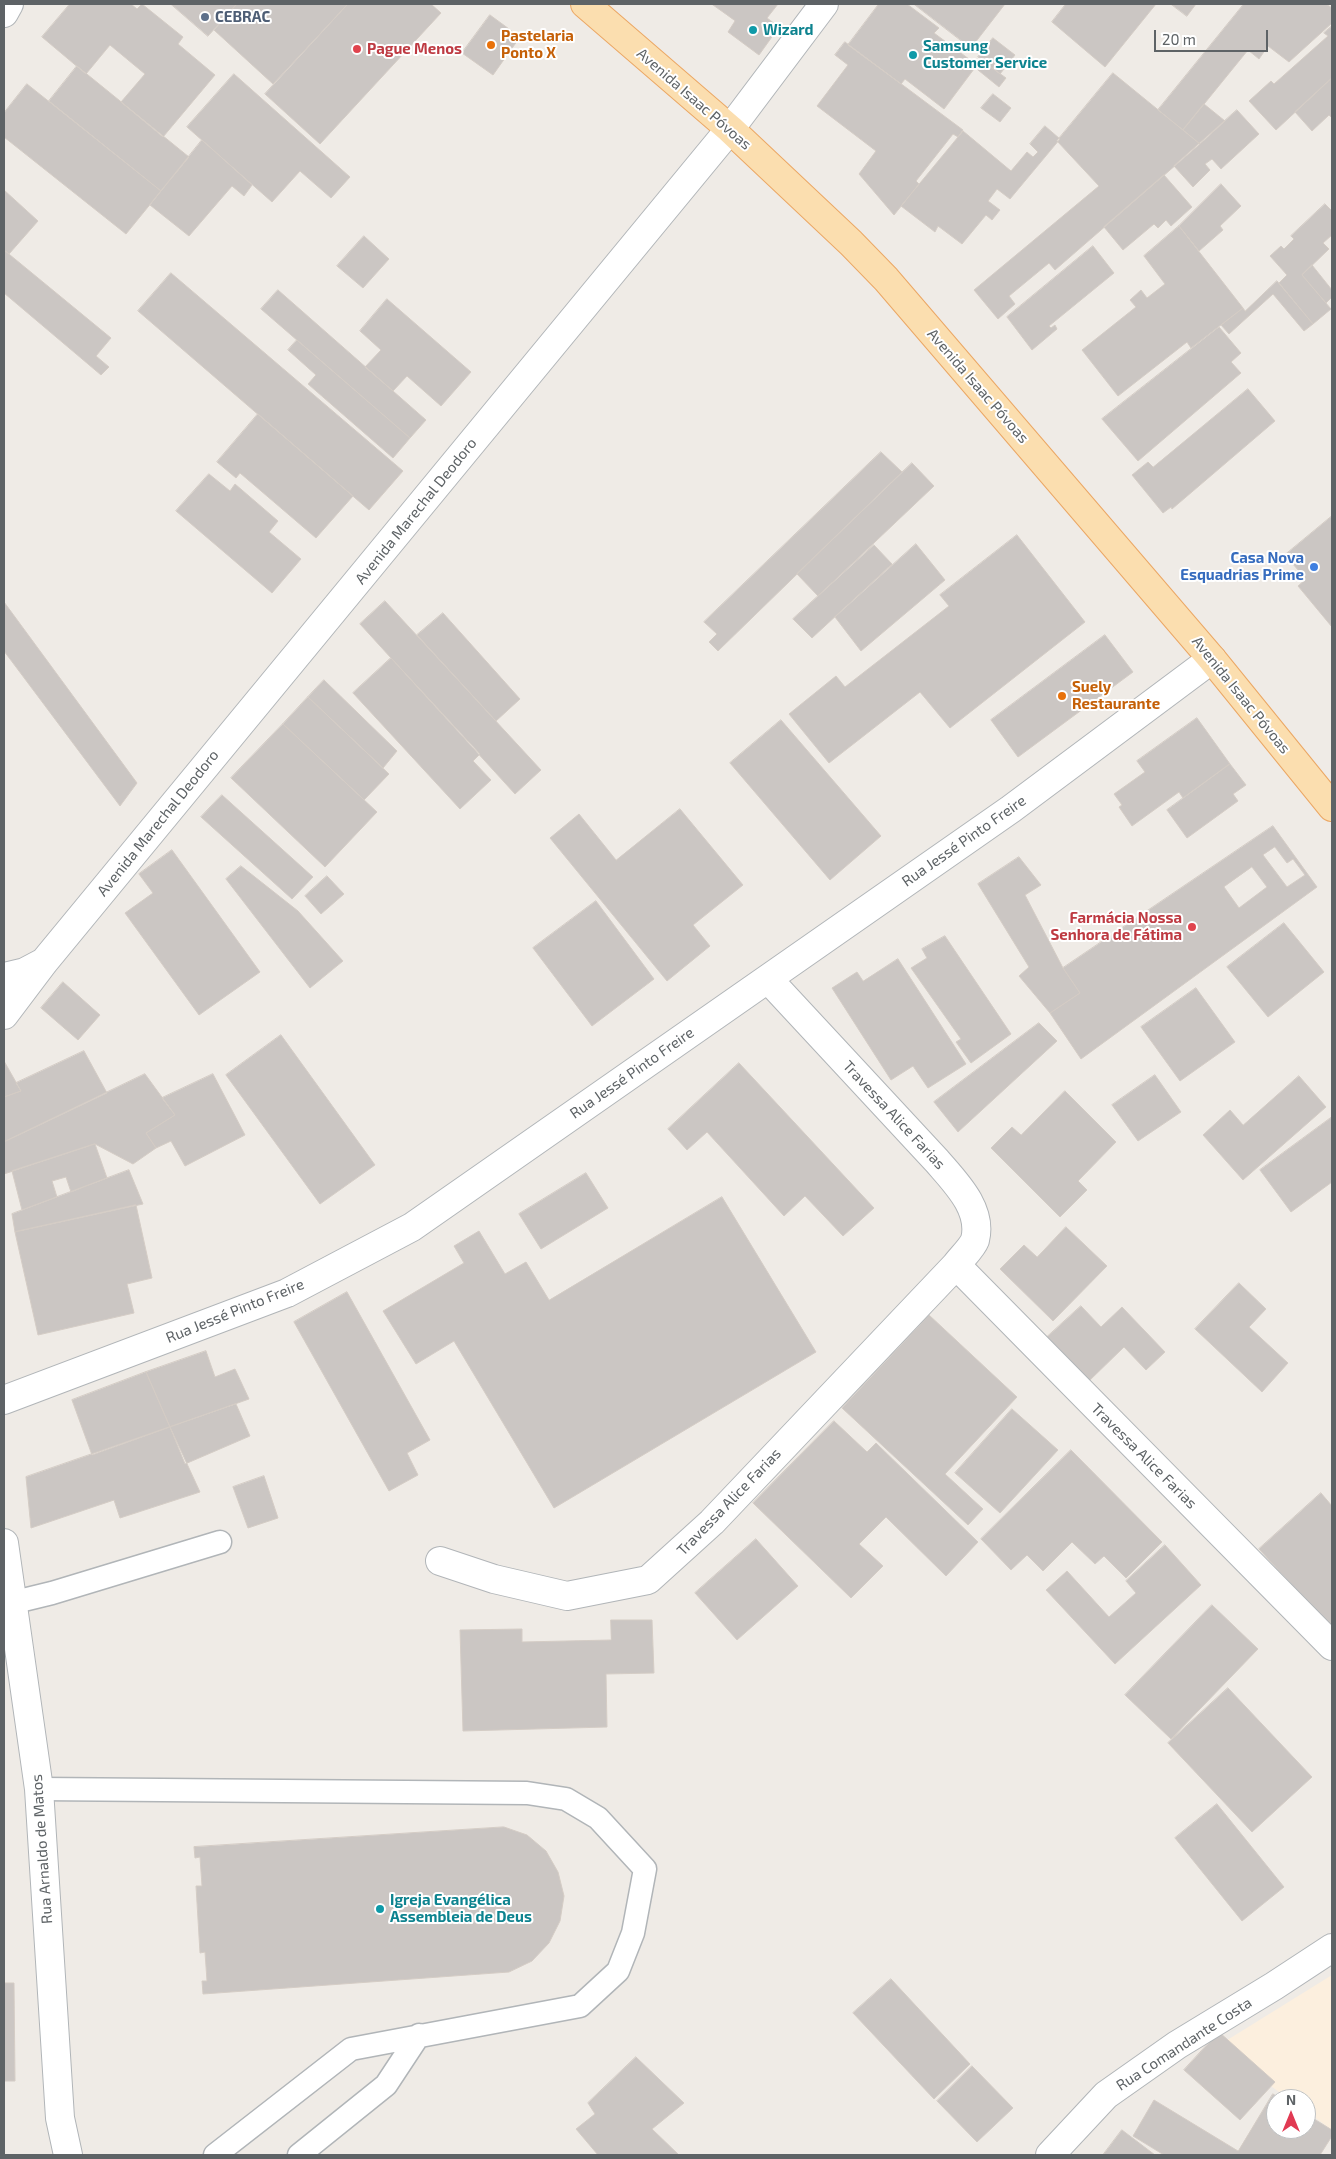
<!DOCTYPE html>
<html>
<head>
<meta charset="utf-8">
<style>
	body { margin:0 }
	#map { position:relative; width:1336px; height:2159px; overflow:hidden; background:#efebe6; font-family:"Exo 2",sans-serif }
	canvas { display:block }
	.frame { position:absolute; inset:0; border:5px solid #5e6366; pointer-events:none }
	.north { position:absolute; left:1266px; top:2089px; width:50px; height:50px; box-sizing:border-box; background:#fff; border:1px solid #bfc1c2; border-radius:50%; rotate:0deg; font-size:14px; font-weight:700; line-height:20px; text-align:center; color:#5e6366 }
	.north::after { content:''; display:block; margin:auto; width:18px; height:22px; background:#e13a53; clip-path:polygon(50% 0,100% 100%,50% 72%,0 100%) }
	.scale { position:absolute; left:1154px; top:30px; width:114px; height:22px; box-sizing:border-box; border:2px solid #5e6366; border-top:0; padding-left:6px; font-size:15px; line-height:18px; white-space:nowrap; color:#5e6366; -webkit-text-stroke:4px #fff; paint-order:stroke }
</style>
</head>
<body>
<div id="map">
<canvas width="1336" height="2159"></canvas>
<div class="frame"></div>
<div class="north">N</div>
<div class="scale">20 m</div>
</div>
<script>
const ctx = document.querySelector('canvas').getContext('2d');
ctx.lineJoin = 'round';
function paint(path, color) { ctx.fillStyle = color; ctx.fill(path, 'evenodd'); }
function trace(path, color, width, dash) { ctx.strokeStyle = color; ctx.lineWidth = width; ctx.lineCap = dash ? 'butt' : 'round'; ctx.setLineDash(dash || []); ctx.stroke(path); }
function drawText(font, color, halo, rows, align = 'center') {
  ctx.font = font + ' "Exo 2",sans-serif'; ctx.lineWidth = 4; ctx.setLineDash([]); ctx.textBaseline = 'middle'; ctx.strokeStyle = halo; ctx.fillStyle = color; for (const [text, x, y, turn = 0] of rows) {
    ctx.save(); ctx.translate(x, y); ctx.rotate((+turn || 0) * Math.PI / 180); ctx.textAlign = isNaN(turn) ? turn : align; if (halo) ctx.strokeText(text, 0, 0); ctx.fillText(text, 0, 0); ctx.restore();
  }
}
paint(new Path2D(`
	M1332,1975V2130L1306,2111V2099H1289L1216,2047Z`), '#fcefde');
const building = new Path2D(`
	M70,4H131L137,9L142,4L183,37L178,44L215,75L163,137L121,102L145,74L110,45L86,74L42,37Z
	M171,4H237L208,36Z
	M237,4H348L273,84L214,30Z
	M348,4H431L441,13L320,144L265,94Z
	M712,4H778L767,18L779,27L759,55L728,32L735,21Z
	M879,4H907L939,28L934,33L977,65L944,109L905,79L901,84L848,45Z
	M914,4H1005L971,48Z
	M1066,4H1156L1105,67L1052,22Z
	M1171,4H1196L1187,16Z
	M1244,4H1326L1332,8V23L1289,62L1268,46L1259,59L1248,50L1183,130L1158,110Z
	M490,15L520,37L493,75L462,53Z
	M1332,26V78L1276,130L1249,101L1271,81L1274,84L1328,36L1324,33Z
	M993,38L1015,55L1000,74L978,57Z
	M845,42L963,130L958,137L953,134L916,181L919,184L894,215L859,174L876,151L817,106L848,65L835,55Z
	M984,62L1006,78L999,87L978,70Z
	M77,66L189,157L161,191L49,101Z
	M1113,73L1200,144L1055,270L1049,263L1009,296L1015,304L998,319L974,290L1099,186L1057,141Z
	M234,74L350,177L331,198L300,171L272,202L187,127Z
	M1332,78V118L1329,115L1312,131L1295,112Z
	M27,84L161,191L126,234L4,137V113Z
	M993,94L1011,108L1000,122L981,108Z
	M1204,104L1225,121L1200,144L1183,130Z
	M1237,110L1259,134L1221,169L1212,159L1205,164L1210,170L1193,187L1174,166Z
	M1045,126L1060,139L1010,199L997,189L988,201L1000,210L992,220L986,215L962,244L938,226L935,232L901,206L963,131L1011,171L1027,152L1033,157L1038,152L1030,144Z
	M202,140L252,185L244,196L232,186L189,236L150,205Z
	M1164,175L1192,207L1171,226L1166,220L1158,228L1154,224L1123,250L1104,227Z
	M1221,184L1241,206L1220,226L1223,230L1199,251L1179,226Z
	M4,190L38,221L9,254L4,250Z
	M1325,204L1332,211V235L1323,243L1329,249L1302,275L1331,309L1313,324L1279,283L1287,275L1270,256L1281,246L1284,249L1294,239L1291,236Z
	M1179,226L1243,308L1191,348L1187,342L1118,396L1082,350L1136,307L1130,300L1141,290L1147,298L1165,284L1144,256Z
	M364,236L389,259L363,288L337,266Z
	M1093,246L1114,273L1049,326L1051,328L1055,325L1057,329L1032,350L1007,317Z
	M4,250L111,338L96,356L109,367L101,375L4,293Z
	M1312,265L1332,290V297L1326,303L1302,275Z
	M171,273L403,471L369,510L138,311Z
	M1277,281L1313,324L1304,331L1273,294L1229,334L1221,325L1243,308L1245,311Z
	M278,290L426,420L410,438L261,309Z
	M387,299L471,372L441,406L407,376L393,391L365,367L381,350L360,331Z
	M1219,327L1241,353L1231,362L1241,373L1138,461L1102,419Z
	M297,340L410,438L393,458L308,384L316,375L288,350Z
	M1248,389L1275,421L1172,509L1171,507L1163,513L1132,475L1148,462L1153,467Z
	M258,414L353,496L316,538L240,473L236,478L217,462Z
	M881,452L902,472L718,651L709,642L717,634L704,622Z
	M912,463L934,486L818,596L797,574Z
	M209,474L230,491L235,484L278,521L269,532L301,559L272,593L176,511Z
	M1332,516V627L1298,586L1306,579L1285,555Z
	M1017,535L1085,622L950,728L920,692L829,763L789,714L836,676L845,687L949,606L940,595Z
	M916,544L945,580L861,651L835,617Z
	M874,545L892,564L812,638L793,619Z
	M385,601L541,770L515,794L360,624Z
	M4,602L137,783L120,806L4,651Z
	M443,613L520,699L496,721L417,635Z
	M1105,635L1133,672L1018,757L991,720Z
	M391,658L480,754L473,761L491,780L460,809L353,693Z
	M324,680L397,751L383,768L308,697Z
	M308,697L389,774L364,800L283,724Z
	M1197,718L1230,764L1183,798L1179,792L1132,826L1119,807L1122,805L1114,794L1145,772L1137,761Z
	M781,720L881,836L830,880L730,763Z
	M283,724L377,812L325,867L231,778Z
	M1230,764L1246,785L1233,794L1238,801L1187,838L1167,810Z
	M222,795L313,877L292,899L201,817Z
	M680,809L743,885L693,925L710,946L667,981L550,838L579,814L616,860Z
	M1273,826L1317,887L1081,1059L1050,1013L1080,993L1063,968Z
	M1275,847L1287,863L1293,859L1305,875L1287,887L1263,855Z
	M172,850L260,972L199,1015L125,913L153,893L139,874Z
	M1019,857L1041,885L1025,895L1063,968L1080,993L1050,1013L1019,976L1029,967L978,884Z
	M241,866L298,911L343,961L310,988L226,879Z
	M1252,867L1267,887L1239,908L1224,887Z
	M327,876L344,894L321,914L305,896Z
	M596,901L654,979L592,1026L533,948Z
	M1284,923L1324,972L1268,1017L1227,967Z
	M945,936L1011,1034L971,1063L956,1042L961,1039L911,968L927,958L922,949Z
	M898,959L966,1064L928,1088L913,1066L891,1080L832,988L857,972L863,981Z
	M63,982L100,1015L78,1040L41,1008Z
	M1196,988L1235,1042L1180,1081L1141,1027Z
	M1039,1023L1057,1041L958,1132L934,1102Z
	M281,1035L375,1165L320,1204L226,1075Z
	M84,1051L107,1093L4,1142V1097L21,1091L16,1083Z
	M4,1061L21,1091L4,1097Z
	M739,1063L874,1208L843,1236L805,1196L784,1216L707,1132L687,1150L668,1129Z
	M145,1074L175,1115L146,1133L156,1148L133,1164L95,1144L4,1174V1142Z
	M213,1074L245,1135L185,1166L171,1141L156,1148L146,1133L175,1115L162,1098Z
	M1155,1075L1181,1112L1138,1141L1112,1105Z
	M1299,1076L1326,1107L1243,1180L1203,1135L1230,1110L1243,1125Z
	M1065,1091L1116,1142L1078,1181L1087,1190L1060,1217L991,1148L1012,1127L1021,1135Z
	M1332,1117V1182L1291,1212L1260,1170Z
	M95,1144L107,1178L71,1192L66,1177L52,1181L57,1197L22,1210L12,1171Z
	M129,1170L143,1204L15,1232L12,1214Z
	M586,1173L608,1208L541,1249L519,1214Z
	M722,1197L816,1352L554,1508L454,1341L416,1364L383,1311L464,1263L454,1246L479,1231L505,1274L526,1262L549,1300Z
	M136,1205L152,1278L127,1284L134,1313L38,1335L15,1232Z
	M1066,1227L1107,1266L1053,1321L1000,1269L1024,1245L1037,1257Z
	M1239,1283L1266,1309L1249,1327L1288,1363L1262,1392L1195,1329Z
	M347,1292L430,1440L407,1453L418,1475L389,1491L294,1322Z
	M1081,1306L1101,1327L1122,1307L1165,1352L1146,1370L1124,1347L1088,1382L1046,1338Z
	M929,1315L1017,1397L945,1474L983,1509L968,1525L842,1408Z
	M206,1351L215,1377L235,1369L249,1399L170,1427L146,1372Z
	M146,1372L170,1427L92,1455L72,1400Z
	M236,1404L250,1436L185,1464L170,1427Z
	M1012,1409L1058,1450L1000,1513L955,1473Z
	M834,1421L867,1452L876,1443L978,1542L946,1576L886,1517L859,1544L883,1566L851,1598L753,1503Z
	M170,1427L200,1492L120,1518L114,1500L31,1528L26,1477Z
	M1071,1450L1162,1542L1126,1578L1104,1556L1095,1564L1072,1542L1043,1571L1027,1555L1011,1570L981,1539Z
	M264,1476L278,1518L248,1528L233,1487Z
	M1321,1493L1332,1506V1629L1259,1549Z
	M756,1539L798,1586L737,1640L695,1593Z
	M1165,1545L1201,1585L1115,1664L1046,1590L1067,1571L1109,1617L1136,1593L1126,1581Z
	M1212,1605L1258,1649L1171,1739L1125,1695Z
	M611,1620H652L654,1673L606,1674L607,1727L463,1731L460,1630L522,1629V1642L611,1640Z
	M1228,1688L1312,1777L1252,1832L1168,1743Z
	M1217,1804L1284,1887L1242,1921L1175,1838Z
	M504,1827L527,1835L546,1851L558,1872L564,1896L560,1921L549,1943L532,1961L509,1972L203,1994L202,1981H207L205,1952L200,1953L196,1886H202L200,1857L195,1858L194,1847Z
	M891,1979L970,2064L934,2099L853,2013Z
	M4,1983H14L15,2081H4Z
	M1219,2032L1275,2082L1240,2120L1184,2070Z
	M636,2057L684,2103L652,2129L679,2155H598L576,2129L595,2114L588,2103Z
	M972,2066L1013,2108L977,2142L937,2101Z
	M1273,2094L1281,2099H1276V2129H1306V2114L1332,2130V2136L1320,2155H1164L1133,2136L1154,2100L1238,2151Z
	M1122,2130L1155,2155H1103Z`);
paint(building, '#cbc6c3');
trace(building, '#d4ccc5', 1);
const service = new Path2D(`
	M11,1603L52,1593L220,1542
	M39,1789L527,1793L566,1799L598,1818L645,1869L633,1933L618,1971L580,2006L351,2049L215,2155
	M299,2155L386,2085L419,2035`);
const minor = new Path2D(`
	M4,13L9,4
	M4,977L25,972L44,962
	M4,1015L44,962L730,129
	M956,1265L1332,1646
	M4,1400L287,1293L412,1227L1011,809L1212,659
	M4,1543L39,1789L60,2118L68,2155
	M440,1561L494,1579L567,1596L648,1580L712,1522L956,1265C961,1258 972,1248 975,1240C983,1209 955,1182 937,1161L768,979`);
const tertiary = new Path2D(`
	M1050,2155L1106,2095L1177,2045L1274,1986L1332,1948`);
const secondary = new Path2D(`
	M730,129L824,4`);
const primary = new Path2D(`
	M585,4L730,129L851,243L886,279L1212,659L1332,807`);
trace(service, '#b1b5b8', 25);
trace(minor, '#b1b5b8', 30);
trace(tertiary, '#b1b5b8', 30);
trace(secondary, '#b1b5b8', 30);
trace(primary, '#eba764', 30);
trace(service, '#fff', 22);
trace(minor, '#fff', 28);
trace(tertiary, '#fff', 28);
trace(secondary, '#fff', 28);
trace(primary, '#fbdeaf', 28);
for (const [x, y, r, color] of [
	[205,17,5,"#5c6f8a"],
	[753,30,5,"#0f9aa8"],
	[491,45,5,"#e8710a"],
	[357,49,5,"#e0444e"],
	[913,55,5,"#0f9aa8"],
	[1314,567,5,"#3f7fe0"],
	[1062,696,5,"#e8710a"],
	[1192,927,5,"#e0444e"],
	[380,1909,5,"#0f9aa8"]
]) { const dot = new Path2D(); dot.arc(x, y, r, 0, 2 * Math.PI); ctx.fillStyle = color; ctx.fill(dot); trace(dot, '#fff', 2); }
drawText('bold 15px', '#4e5e75', '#fff', [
	["CEBRAC",215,17]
], 'left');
drawText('bold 15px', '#0d838f', '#fff', [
	["Wizard",763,30],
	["Samsung",923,46],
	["Customer Service",923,63],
	["Igreja Evangélica",390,1900],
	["Assembleia de Deus",390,1917]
], 'left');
drawText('bold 15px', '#c56008', '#fff', [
	["Pastelaria",501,36],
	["Ponto X",501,53],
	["Suely",1072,687],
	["Restaurante",1072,704]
], 'left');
drawText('bold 15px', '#be3a42', '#fff', [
	["Pague Menos",367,49],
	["Farmácia Nossa",1182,918,"right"],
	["Senhora de Fátima",1182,935,"right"]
], 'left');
drawText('15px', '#5e6366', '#fff', [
	["Avenida Isaac Póvoas",694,99,41],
	["Avenida Isaac Póvoas",978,386,49],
	["Avenida Marechal Deodoro",416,511,-51],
	["Avenida Isaac Póvoas",1241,695,51],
	["Avenida Marechal Deodoro",158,823,-51],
	["Rua Jessé Pinto Freire",964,841,-35],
	["Rua Jessé Pinto Freire",632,1073,-35],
	["Travessa Alice Farias",894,1115,47],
	["Rua Jessé Pinto Freire",235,1311,-22],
	["Travessa Alice Farias",1144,1456,45],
	["Travessa Alice Farias",729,1502,-46],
	["Rua Arnaldo de Matos",42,1849,-94],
	["Rua Comandante Costa",1184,2044,-33]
]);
drawText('bold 15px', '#366cbe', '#fff', [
	["Casa Nova",1304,558],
	["Esquadrias Prime",1304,575]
], 'right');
</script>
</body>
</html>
